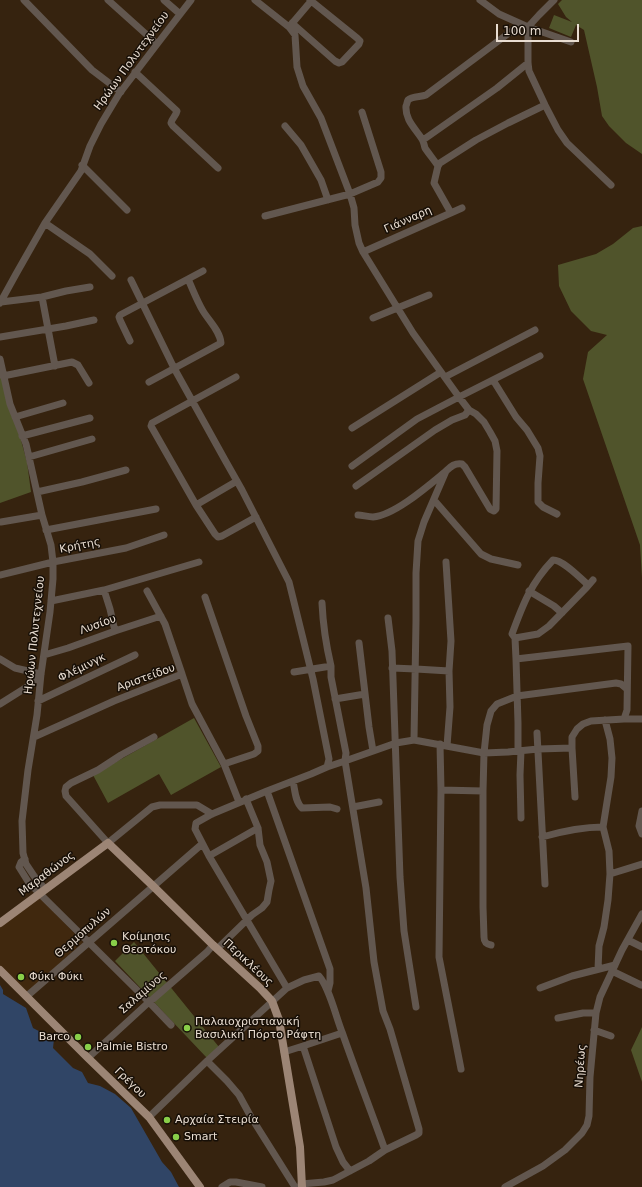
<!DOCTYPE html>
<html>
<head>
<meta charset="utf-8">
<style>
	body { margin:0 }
	#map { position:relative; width:642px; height:1187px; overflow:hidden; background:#36230f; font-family:"DejaVu Sans",sans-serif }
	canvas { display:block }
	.scale { position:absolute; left:496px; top:24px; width:83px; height:18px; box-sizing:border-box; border:2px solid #e9ddd1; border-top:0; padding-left:5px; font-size:12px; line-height:14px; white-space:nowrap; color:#e9ddd1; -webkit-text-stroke:3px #170f07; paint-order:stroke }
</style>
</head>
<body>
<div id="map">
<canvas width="642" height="1187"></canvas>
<div class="scale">100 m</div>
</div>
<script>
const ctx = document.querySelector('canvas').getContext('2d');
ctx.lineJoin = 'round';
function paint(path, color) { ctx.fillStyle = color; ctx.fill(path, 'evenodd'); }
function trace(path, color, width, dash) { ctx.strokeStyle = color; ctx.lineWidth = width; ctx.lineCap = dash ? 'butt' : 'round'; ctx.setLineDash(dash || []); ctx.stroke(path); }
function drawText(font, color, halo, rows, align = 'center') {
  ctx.font = font + ' "DejaVu Sans",sans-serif'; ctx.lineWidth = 3; ctx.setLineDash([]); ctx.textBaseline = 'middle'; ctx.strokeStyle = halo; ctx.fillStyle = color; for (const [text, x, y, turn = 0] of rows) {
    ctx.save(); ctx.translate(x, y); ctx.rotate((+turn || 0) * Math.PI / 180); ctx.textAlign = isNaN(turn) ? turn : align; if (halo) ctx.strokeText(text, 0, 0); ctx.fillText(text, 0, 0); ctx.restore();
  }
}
paint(new Path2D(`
	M40,897L83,943L27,992L0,966V926Z`), '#40280e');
paint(new Path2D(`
	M562,0H642V154L626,143L609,126L602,116L597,87L584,30L576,25L571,37L549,28L554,15L572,22L566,17L558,4Z
	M642,226V578L640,545L583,379L588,352L607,335L591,331L571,311L559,286L558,265L596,254L613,244L633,228Z
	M0,364L27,462L31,492L0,503Z
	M194,718L221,767L171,795L159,774L108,803L93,775Z
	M134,942L219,1047L207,1058L115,961Z
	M642,1027V1082L631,1050Z`), '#50542b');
paint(new Path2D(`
	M0,985L3,990V994L26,1008L33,1028L54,1039L53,1048L73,1068L82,1072L88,1083L100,1086L115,1094L131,1108L162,1162L171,1172L179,1187H0Z`), '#304566');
trace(new Path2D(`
	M24,0L92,70L121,92
	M108,0L157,44
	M164,0L180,14
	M255,0L289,27L295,35L297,67L303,86L321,118L350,194L354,208L355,225L359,243L363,252L413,333L459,397L469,410L476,414L484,422L490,432L495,441L497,451L496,509L494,511L490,509L465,467L462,464C455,463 451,466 446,471L424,522L418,541L416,573V621L414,740
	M480,0L499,14L528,27L571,42
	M554,0L539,15L528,27V63L529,71L545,105L558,130L567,143L611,185
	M292,23L335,61L339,63L342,62L359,44L360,41L357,38L310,0
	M289,27L312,0
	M135,72L177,111C176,116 172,118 171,123L173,126L218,168
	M285,126L301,145L321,180L328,200
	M423,140L497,88L528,63
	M82,165L127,210
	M438,166C434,160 429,154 425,148C424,145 424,142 422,139C415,128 405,120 406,106C407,104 407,102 408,100C412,96 421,97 426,95L521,24
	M451,213L434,183L438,166L440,163L476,140L508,123L545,105
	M265,216L350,194L378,182L381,178V172L362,112
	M45,223L90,254L112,276
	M363,252L462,208
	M188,279L203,271
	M131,280L174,368L225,460L242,490L289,582L313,679L329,759L327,767
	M42,297L55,366
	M1,302L42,297L66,291L90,287
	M0,303L16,274L45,223L81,171L90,146L101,124L119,94L161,39L191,0
	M373,318L429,295
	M0,337L66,326L94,320
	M130,341L120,320L119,317L120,315L188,279C193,290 197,301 203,311C209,321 220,331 221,343L149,382
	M0,359L10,404L26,444L29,457L42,515L51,545L53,562V579L50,612L41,674L37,715L28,770L22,821L23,853L26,864L34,876L45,889
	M3,376L72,362L78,365L89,383
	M445,377L535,330
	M493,380L516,417L527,430L538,448L540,456L538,483V502L543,507L557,514
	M15,417L63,403
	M352,428L441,372
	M22,436L90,418
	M29,457L92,439
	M352,466L417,419L459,397L540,356
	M237,481L196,505L215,534L218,537L222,536L256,517
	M356,486L435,430L452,420L465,415L469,410
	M37,492L82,482L126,470
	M434,500L481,554L491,559L518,565
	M196,505L151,426L152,423L236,377
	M358,515C362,515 368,517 373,517C395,515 428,486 445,472
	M1,522L42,515
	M46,530L156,509
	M446,562L451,641L449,671L450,707L447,746
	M0,575L53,562L126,548L164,535
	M587,587L593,580
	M104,590L110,609L115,631
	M147,591L165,624L182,674
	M529,591L554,606L562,613
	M205,597L246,716L258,746V751L254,754L224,764
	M51,601L104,590L199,562
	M388,618L392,651L400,877L404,931L416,1007
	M515,638L512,634C523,604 531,583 553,560C563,560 579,577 586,583L587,587L549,626L538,634L515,638L516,659
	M359,643L369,727L373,751
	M44,655L68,648L115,631L161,616
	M0,659L15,668L41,674
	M392,668L416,669L449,671
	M294,672L331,666C326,645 323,625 322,603
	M335,699L365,694
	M38,701L135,655
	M0,704L27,687L41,674
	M605,720L610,739L612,758L611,777L603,827L609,851L610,874L642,864
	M537,733L545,884
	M34,737L114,701L182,674L192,704L224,764L239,802
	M154,737L121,755L98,770L71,783L66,787L65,791L66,796L108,843L152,807L160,805H197L212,814
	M440,744L441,790L439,957L461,1069
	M518,751V723L516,659L628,646L627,710L624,719
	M521,751L520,775L521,818
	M293,781C295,790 295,802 302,808L330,807L337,809
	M441,790L483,791V907L484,937C484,942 486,944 491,945
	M267,791L330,969V983L328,991
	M483,791L484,753L487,725L491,711L497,704L517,696L616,683L621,684L627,689
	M575,797L572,748V737L577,729L583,724L591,721L624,719H642
	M353,807L379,802
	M642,811L639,826L642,834
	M542,837C563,831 581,827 603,827
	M209,856L258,828
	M25,859L21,862L19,867L29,883L149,1002L171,1025
	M628,940L642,947
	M217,949L252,915L262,908L267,902L269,890L271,881L267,862L260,845L258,828L246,799
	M598,969L599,946L604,927L608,900L610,874
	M612,971L641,985
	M287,988L209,856L195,829L196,823L212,814L267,791L311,774L327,767L345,761L396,743L414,740L484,753L508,752L538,749L572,748
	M540,988L572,976L615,965
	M27,996L202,844
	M558,1018L583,1013H596
	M594,1030L611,1036
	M303,1046L342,1033
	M284,1052L303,1046L336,1147L343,1162L350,1171
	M88,1058L149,1002L153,999L207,952L213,945
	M207,1061L227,1081L239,1095L251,1117L295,1187
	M149,1117L207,1061L287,988L304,980L319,976C329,987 336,1017 342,1032C356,1072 371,1111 385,1150
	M301,1184L324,1182L333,1180L369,1161L385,1150L416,1135L419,1133V1129L390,1029L383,1011L374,962L366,888L345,761L346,753L331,677V666
	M222,1187L230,1182H236L262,1187
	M505,1187L543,1166L565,1150L582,1133L587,1125L589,1116L590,1077L596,1013L600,997L622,950L642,914`), '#62574f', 7);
trace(new Path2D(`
	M0,923L108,843L153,886L213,945L260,988L272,1001L279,1020L300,1147L302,1187
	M0,970L88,1058L149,1117L200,1187`), '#9c8575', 8);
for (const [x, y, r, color] of [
	[114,943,4,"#89cf49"],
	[21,977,4,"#89cf49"],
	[187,1028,4,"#89cf49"],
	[78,1037,4,"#89cf49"],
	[88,1047,4,"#89cf49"],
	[167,1120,4,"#89cf49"],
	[176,1137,4,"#89cf49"]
]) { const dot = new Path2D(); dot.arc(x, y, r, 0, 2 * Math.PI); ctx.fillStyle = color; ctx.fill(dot); trace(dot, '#170f07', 1.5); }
drawText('11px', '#e9ddd1', '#170f07', [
	["Ηρώων Πολυτεχνείου",132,61,-54],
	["Γιάνναρη",408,220,-24],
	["Κρήτης",80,546,-11],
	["Λυσίου",98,625,-20],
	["Ηρώων Πολυτεχνείου",35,635,-84],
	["Φλέμινγκ",82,668,-26],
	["Αριστείδου",146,678,-20],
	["Μαραθώνος",47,874,-37],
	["Θερμοπυλών",83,933,-41],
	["Περικλέους",248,963,43],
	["Σαλαμίνος",143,993,-41],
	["Νηρέως",581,1066,-86],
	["Γρέγου",130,1083,44]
]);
drawText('11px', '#e9ddd1', '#170f07', [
	["Κοίμησις",122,937],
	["Θεοτόκου",122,950],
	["Φύκι Φύκι",29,977],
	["Παλαιοχριστιανική",195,1022],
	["Βασιλική Πόρτο Ράφτη",195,1035],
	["Barco",70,1037,"right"],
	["Palmie Bistro",96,1047],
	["Αρχαία Στειρία",175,1120],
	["Smart",184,1137]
], 'left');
</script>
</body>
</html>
